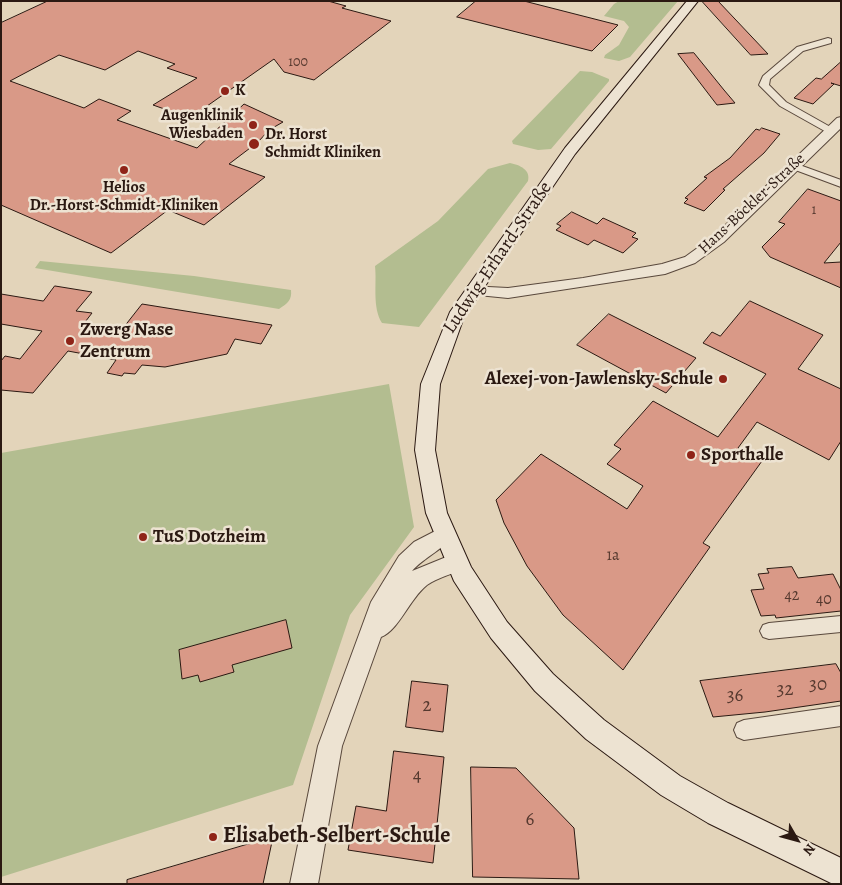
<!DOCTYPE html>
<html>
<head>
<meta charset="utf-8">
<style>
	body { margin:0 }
	#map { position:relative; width:842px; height:885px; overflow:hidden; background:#e3d4ba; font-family:Alegreya,serif }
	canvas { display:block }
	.frame { position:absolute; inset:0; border:2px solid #2b1912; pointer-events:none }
	.north { position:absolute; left:772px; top:815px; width:50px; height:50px; -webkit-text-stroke:4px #ede3d2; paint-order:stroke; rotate:128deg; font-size:14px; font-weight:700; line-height:20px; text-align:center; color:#2b1912 }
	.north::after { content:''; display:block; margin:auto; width:18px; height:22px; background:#2b1912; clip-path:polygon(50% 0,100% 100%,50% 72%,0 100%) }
</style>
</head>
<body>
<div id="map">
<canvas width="842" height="885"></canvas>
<div class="frame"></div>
<div class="north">N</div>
</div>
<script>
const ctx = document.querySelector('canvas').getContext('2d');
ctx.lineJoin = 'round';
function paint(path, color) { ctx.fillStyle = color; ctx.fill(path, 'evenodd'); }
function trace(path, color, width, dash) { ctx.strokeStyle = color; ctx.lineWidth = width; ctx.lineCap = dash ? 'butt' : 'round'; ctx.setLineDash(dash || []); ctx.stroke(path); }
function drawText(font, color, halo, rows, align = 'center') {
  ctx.font = font + ' Alegreya,serif'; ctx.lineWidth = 5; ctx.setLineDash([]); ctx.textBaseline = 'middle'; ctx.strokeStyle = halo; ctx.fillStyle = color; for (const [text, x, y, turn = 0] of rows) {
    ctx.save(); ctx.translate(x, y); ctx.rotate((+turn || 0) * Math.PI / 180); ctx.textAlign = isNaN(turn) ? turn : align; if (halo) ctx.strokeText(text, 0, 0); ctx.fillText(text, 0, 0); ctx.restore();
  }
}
paint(new Path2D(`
	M619,1H678L630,57L619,61L604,58L605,55L619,45L629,27L624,21L604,16L614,4Z
	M580,71L592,72L609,79V81L551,149L538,150L513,144L512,141Z
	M510,163C520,165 531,170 528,181L419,327L382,323C372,307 377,284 375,266L438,221L488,169Z
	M40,261L194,276L291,290C292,300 288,303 279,309L35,268Z
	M389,384L414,527L350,615L293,785L1,877V453Z`), '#b3bd90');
const building = new Path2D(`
	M48,1H328L346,6L342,8L391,21L314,80L284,72L274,59L190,118L153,105L197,78L167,68L175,64L138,51L105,70L59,55L10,81L84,108L99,99L131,111L117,120L197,148L244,104L283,122L269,130L258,142L229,164L265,177L204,225L168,210L111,253L1,205V23Z
	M476,1H524L618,25L592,51L457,17Z
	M702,1H718L768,54L751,55Z
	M694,53L724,90L735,103L717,105L678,54Z
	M841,62V86L831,83L834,84L813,104L794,98L816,78L821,79Z
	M762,128L780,134L764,153L723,189L725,190L704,211L684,203L688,199L685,198L707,178L704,177L730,158L756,129L759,130Z
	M808,189L841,201V242L824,263L841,262V288L770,257L762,247L785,224L779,222Z
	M572,212L597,224L603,218L636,233L632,237L638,239L623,253L594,240L588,245L556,230L561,226L557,224Z
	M55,286L92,292L76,311L92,313L82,326L120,332L142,304L272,325L261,344L235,339L227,354L165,367L142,365L135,374L124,373L122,376L107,373L116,360L68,351L33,393L1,390V361L5,356L20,359L42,331L1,324V294L43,301Z
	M750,301L823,335L798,369L841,389V441L829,460L757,422L738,448L762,461L703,543L710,547L623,670L563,615L527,566L504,523L496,500L541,454L627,509L643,486L607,464L621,449L614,445L653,401L718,437L766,374L703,343L712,332L720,336Z
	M609,314L696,358L666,393L577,345Z
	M792,567L798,578L833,574L841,590V611L776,618L775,615L761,616L751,590L764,589L758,574L769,573L767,569Z
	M286,620L292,648L232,665L234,672L200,682L198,675L182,679L179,650Z
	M836,664L841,673V701L765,712L713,717L700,681Z
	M412,681L448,685L443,732L406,727Z
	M394,751L444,757L433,863L348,850L356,806L386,811Z
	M471,767L516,768L574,828L579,879L473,877Z
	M273,837L263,884H127V880Z`);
paint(building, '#d99987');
trace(building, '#2b1912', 1);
const minor = new Path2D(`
	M828,38L831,39V43L803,51L770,79L769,85L786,102L834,129V133L830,134L780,106L759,85L763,76L797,47Z
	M794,163L841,180V187L790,168L789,166Z
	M841,616V632L769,639L763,637L760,631L763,625L769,623Z
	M841,706V726L744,740L737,737L734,730L737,723L744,720Z`);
const tertiary = new Path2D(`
	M841,117V128L724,242L695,263L665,274L508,298L468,294L466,290L468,286L508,288L583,278L662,264L685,257L714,236L837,118Z
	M443,527L450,530L453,536C449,545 422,559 412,571L456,553L463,555L467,562L463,569C452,574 437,578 427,585C410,598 399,630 381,637L342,746L318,884H290L318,746L371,602L399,556L414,542Z`);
const secondary = new Path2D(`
	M687,1H698L575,154L464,317L440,384L435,450L447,513L471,567L507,622L553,674L604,720L680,776L728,803L841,858V884L831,883L708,823L661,795L586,739L535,691L491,638L454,581L426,513L415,450L421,384L450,312L565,148Z`);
trace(minor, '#59483c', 2);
trace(tertiary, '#59483c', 2);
trace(secondary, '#2b1912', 2);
paint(minor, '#ede3d2');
paint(tertiary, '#ede3d2');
paint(secondary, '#ede3d2');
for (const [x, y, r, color] of [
	[225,91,5,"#8f2418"],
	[253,125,5,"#8f2418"],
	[254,144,6,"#8f2418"],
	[124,170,5,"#8f2418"],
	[70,341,5,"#8f2418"],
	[723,379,5,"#8f2418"],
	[691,455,5,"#8f2418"],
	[143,537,5,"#8f2418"],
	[213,837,5,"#8f2418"]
]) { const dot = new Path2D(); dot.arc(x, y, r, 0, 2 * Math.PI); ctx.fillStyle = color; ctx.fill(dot); trace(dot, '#ede3d2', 2); }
drawText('14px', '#56392f', null, [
	["100",298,63],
	["1",814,211]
]);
drawText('bold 16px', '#2b1912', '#ede3d2', [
	["K",235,91],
	["Augenklinik",243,116,"right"],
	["Wiesbaden",243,134,"right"],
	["Dr. Horst",265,135],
	["Schmidt Kliniken",265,153],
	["Helios",124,188,"center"],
	["Dr.-Horst-Schmidt-Kliniken",124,206,"center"]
], 'left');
drawText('16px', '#2b1912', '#ede3d2', [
	["Hans-Böckler-Straße",752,204,-43]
]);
drawText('16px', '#56392f', null, [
	["1a",613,556],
	["42",792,596],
	["40",824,600]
]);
drawText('19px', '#2b1912', '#ede3d2', [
	["Ludwig-Erhard-Straße",498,258,-56]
]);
drawText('bold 19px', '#2b1912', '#ede3d2', [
	["Zwerg Nase",80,330],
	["Zentrum",80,352],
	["Alexej-von-Jawlensky-Schule",713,379,"right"],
	["Sporthalle",701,455],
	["TuS Dotzheim",153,537]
], 'left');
drawText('19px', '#56392f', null, [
	["30",818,685],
	["32",785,690],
	["36",735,696],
	["2",427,706],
	["4",417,776],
	["6",530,820]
]);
drawText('bold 22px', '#2b1912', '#ede3d2', [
	["Elisabeth-Selbert-Schule",223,837]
], 'left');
</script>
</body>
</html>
